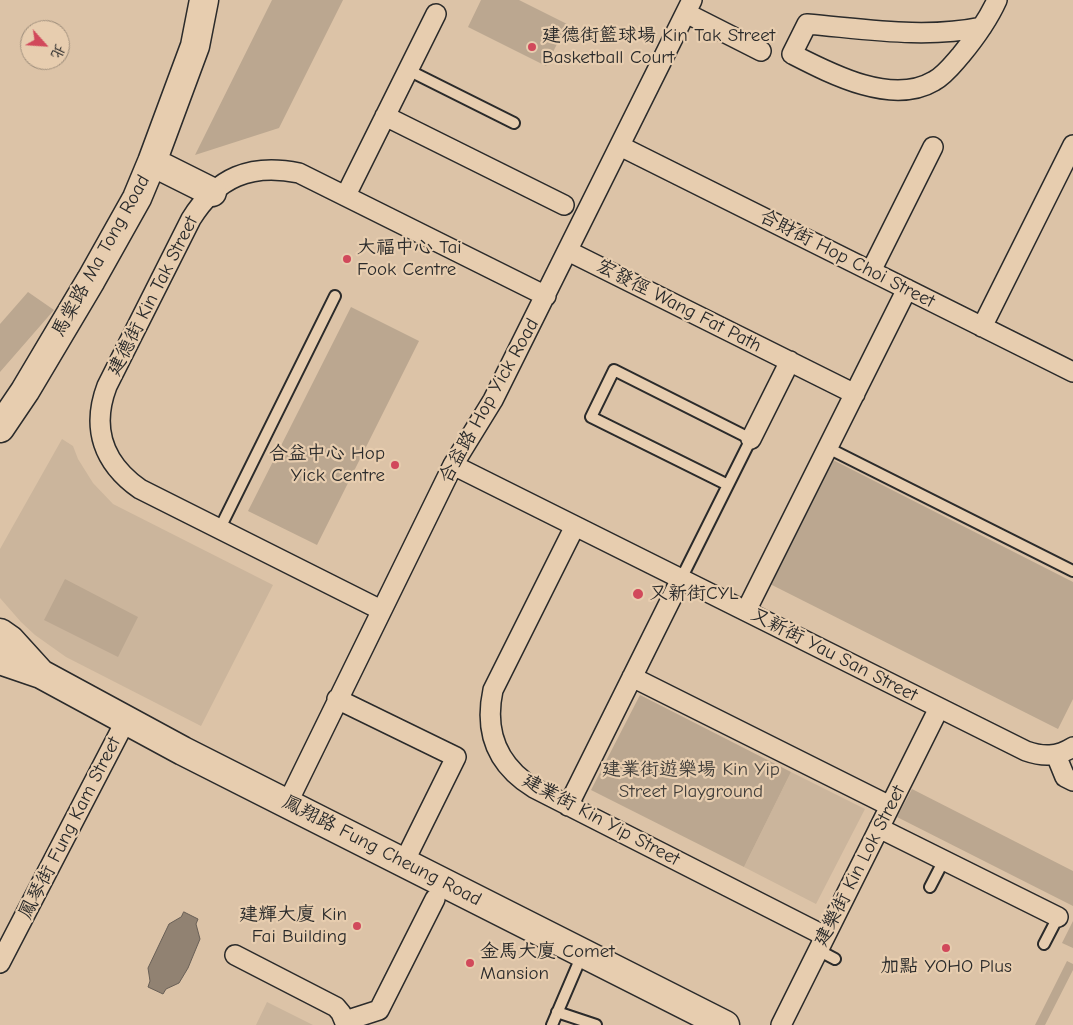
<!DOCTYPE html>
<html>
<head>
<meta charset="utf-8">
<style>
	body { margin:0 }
	#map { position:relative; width:1073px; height:1025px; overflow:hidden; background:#dcc3a7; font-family:"Comic Neue","LXGW WenKai TC",sans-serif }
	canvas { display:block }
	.north { position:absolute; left:20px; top:20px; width:50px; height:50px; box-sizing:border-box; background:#e7cdaf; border:1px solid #9c8c7a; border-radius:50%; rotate:116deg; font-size:14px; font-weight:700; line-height:20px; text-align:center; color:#2b2b2b }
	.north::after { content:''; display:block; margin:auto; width:18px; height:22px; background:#d1495b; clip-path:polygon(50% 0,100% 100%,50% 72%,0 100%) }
</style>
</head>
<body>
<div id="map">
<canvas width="1073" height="1025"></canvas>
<div class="north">北</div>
</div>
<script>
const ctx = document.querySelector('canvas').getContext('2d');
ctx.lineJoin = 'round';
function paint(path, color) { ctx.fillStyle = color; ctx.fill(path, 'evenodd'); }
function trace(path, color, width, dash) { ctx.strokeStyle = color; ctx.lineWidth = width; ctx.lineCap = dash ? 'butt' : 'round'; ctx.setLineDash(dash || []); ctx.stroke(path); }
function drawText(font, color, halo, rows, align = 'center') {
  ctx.font = font + ' "Comic Neue","LXGW WenKai TC",sans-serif'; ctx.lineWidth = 4.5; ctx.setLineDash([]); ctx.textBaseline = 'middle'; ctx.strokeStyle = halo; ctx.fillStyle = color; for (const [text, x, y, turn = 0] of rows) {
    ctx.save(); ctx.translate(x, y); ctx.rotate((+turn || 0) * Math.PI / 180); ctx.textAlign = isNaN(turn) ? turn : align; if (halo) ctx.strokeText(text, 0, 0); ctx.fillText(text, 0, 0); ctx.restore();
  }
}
paint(new Path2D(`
	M62,439L73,446L78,459L93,483L113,504L273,585L201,726L66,657L35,635L21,622L0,598V549Z
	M791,772L865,809L816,904L744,867Z
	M267,1002L313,1025H256Z`), '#cbb59c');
paint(new Path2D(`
	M272,0H343L279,128L195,155Z
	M481,0H519L567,24L546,66L468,27Z
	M28,292L54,310L0,372V324Z
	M351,307L419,341L317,545L248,511Z
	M833,460L1073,582V699L1058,729L770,584Z
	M65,579L138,617L118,657L44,620Z
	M640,695L791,772L744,867L591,790Z
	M912,789L1073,871V906L897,817Z
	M1073,921V948L1062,943Z
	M1067,961L1073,964V970L1045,1025H1035Z`), '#bba790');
const water = new Path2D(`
	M184,912L198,919L196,924L200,939L188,968L179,983L166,989L163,994L148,987L150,981L148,968L169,924L181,917Z`);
paint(water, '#918272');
trace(water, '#685f56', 1);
const lane = new Path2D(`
	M408,70L514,123
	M828,448L1073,571
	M220,528L335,296
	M681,579L751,439L614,370L591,417L728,485
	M930,887L944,860
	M1044,944L1058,917
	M818,950L835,959
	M557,1012L596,1025
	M552,1025L582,955`);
const street = new Path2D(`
	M686,13L761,51
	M982,27C924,39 866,29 807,24L792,54C831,74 892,106 934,81C945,75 953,64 961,55C975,38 988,20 997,0
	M385,116L564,205
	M620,146L1073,372
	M346,195L436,14
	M568,251L855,394
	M871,271L933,147
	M982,327L1073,145
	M751,439L790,361
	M453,465L1026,751C1043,757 1057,757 1073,747
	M575,526L493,690C484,732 497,765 534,788L825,936
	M381,610L140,489C103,463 91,428 107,386L191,219C217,177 251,163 299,173L546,296
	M746,611L907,289
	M632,677L890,806
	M337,699L456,757L404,862
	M1056,755L1065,777L1073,781
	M287,804L453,465L493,400L692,0
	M568,806L681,579
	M879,828L1058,917
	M235,955L336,1007L341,1013L346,1025
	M0,963L126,720
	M345,1021L379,1010L435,899
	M781,1025L939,708`);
const secondary = new Path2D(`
	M152,162L212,192
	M0,428L25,391L91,280L137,198L152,162L195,46L204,0
	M0,633L10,640L40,673
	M0,660L41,674L183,751L725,1025`);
trace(lane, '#2b2b2b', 14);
trace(street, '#2b2b2b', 22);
trace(secondary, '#2b2b2b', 31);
trace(lane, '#e7cdaf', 10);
trace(street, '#e7cdaf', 19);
trace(secondary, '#e7cdaf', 28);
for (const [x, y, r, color] of [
	[532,47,5,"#d1495b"],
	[347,259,5,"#d1495b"],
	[395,465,5,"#d1495b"],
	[638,594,6,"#d1495b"],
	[357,926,5,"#d1495b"],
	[946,948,5,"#d1495b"],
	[470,963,5,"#d1495b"]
]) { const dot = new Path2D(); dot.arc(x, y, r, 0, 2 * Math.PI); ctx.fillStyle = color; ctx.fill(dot); trace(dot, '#e7cdaf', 2); }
drawText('19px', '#2b2b2b', '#e7cdaf', [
	["建德街籃球場 Kin Tak Street",542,36],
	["Basketball Court",542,58],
	["大福中心 Tai",357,248],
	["Fook Centre",357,270],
	["合益中心 Hop",385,454,"right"],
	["Yick Centre",385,476,"right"],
	["又新街CYL",649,594],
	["建輝大廈 Kin",347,915,"right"],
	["Fai Building",347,937,"right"],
	["金馬大廈 Comet",480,952],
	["Mansion",480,974],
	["加點 YOHO Plus",946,967,"center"]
], 'left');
drawText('19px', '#2b2b2b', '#e7cdaf', [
	["馬棠路 Ma Tong Road",101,256,-61],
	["合財街 Hop Choi Street",847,259,27],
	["建德街 Kin Tak Street",153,296,-63],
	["宏發徑 Wang Fat Path",679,306,27],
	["合益路 Hop Yick Road",489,401,-61],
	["又新街 Yau San Street",834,655,27],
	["建業街 Kin Yip Street",601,820,28],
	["鳳琴街 Fung Kam Street",70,828,-63],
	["鳳翔路 Fung Cheung Road",382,851,27],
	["建樂街 Kin Lok Street",860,866,-63]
]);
drawText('19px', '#413e3a', '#e7cdaf', [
	["建業街遊樂場 Kin Yip",691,770],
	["Street Playground",691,792]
]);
</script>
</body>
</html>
